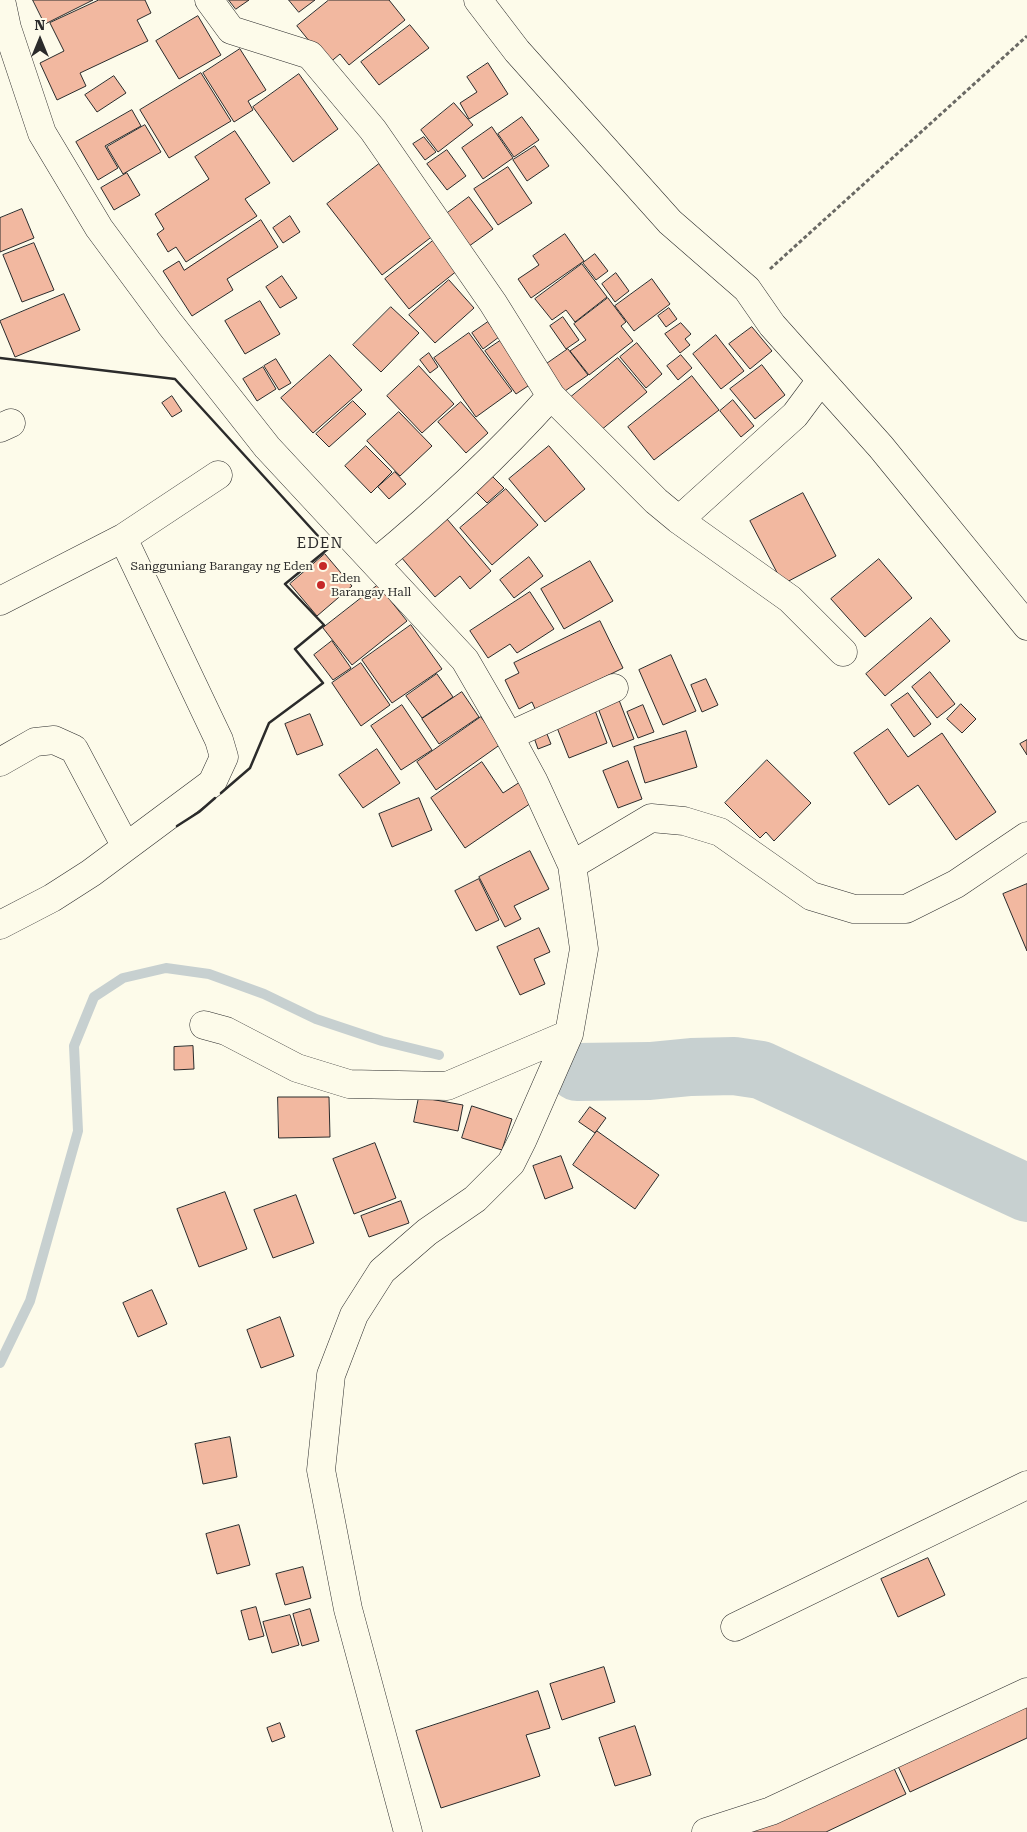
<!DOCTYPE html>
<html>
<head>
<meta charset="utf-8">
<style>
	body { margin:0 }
	#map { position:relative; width:1027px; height:1832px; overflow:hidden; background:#fdfbea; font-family:"Roboto Serif",serif }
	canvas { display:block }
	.north { position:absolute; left:15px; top:15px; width:50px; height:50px; -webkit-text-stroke:4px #fdfbea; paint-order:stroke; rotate:0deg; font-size:14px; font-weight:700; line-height:20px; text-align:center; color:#2b2b2b }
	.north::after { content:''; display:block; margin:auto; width:18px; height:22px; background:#2b2b2b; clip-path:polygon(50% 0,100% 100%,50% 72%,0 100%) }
</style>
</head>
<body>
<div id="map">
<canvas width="1027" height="1832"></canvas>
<div class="north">N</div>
</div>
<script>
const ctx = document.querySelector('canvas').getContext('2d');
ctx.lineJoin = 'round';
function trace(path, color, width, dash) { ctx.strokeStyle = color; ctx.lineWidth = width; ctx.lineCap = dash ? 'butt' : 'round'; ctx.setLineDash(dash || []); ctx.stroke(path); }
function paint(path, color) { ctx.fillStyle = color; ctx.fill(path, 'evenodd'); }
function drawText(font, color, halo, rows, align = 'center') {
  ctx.font = font + ' "Roboto Serif",serif'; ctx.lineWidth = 4; ctx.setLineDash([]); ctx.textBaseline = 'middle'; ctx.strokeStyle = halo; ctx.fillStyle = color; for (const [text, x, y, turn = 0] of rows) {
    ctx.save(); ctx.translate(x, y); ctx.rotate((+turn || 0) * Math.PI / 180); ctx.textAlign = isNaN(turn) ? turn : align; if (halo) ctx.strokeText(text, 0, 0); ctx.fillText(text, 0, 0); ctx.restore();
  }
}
trace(new Path2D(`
	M0,1363L30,1301L78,1131L74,1046L94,997L123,978L166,968L209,974L264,994L316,1019L382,1041L439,1055`), '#c7d0d0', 10);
trace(new Path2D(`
	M577,1072L650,1071L691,1067L734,1066L761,1070L1027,1193`), '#c7d0d0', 58);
const building = new Path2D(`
	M33,0H93L45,24Z
	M99,0H145L151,13L137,20L148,41L80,73L86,86L57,100L40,63L64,51L50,23Z
	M229,0H249L236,9Z
	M289,0H315L299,12Z
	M329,0H389L405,20L349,65L340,54L328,64L297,26Z
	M198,16L221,55L179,79L156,41Z
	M410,25L429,48L379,85L361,62Z
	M240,49L266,90L248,101L253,110L234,122L203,73Z
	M488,63L508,94L469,119L460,103L477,92L467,77Z
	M201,73L231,121L169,158L140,110Z
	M299,74L338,129L293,162L253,107Z
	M114,76L126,93L97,112L85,95Z
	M454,103L473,125L438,152L421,130Z
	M132,110L141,126L105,146L118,168L98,180L76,142Z
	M522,117L539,140L514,157L498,134Z
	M145,125L161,152L123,174L107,147Z
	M492,127L513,158L483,179L462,148Z
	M235,131L270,183L245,199L257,216L186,262L176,247L168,252L157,234L164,229L155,214L209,179L195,157Z
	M424,137L436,152L425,160L413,144Z
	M535,146L549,166L527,181L513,160Z
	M447,150L466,176L447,190L427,164Z
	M379,164L434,235L382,275L327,204Z
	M508,167L532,203L498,225L474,189Z
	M127,173L140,195L114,210L101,188Z
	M469,197L493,229L465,249L442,217Z
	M22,209L34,238L0,252V218Z
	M290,216L300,232L283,243L273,228Z
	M261,220L278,247L227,279L233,290L192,316L163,271L179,261L184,270Z
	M565,234L584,261L531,298L518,279L539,265L533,256Z
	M434,240L458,270L409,309L385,279Z
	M34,243L54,290L22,302L3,255Z
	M595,254L608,271L596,280L583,263Z
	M582,264L607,297L575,322L566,310L552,320L535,299Z
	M616,273L629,291L615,302L602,284Z
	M282,276L297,298L280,308L266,287Z
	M652,279L670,304L634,331L615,306Z
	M449,280L474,308L435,343L409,315Z
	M64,294L80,330L15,357L0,321Z
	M608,298L626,322L621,326L633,341L589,375L570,351L586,340L574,324Z
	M260,301L280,334L245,354L225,321Z
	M391,307L419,333L381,372L353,345Z
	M669,308L677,319L666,327L658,316Z
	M563,317L579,340L566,349L550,326Z
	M488,322L499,337L483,349L472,333Z
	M681,323L691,334L685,339L690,345L680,353L665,334Z
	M752,327L772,351L750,369L729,344Z
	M469,333L512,391L476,417L434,358Z
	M716,335L744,371L721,389L693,354Z
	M503,339L534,382L516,394L485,351Z
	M637,343L662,374L646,388L620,357Z
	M568,349L588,375L565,391L545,365Z
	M429,353L438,367L430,373L420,360Z
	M330,355L362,390L313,433L281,398Z
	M681,355L692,368L678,380L667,366Z
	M618,358L647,392L600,431L571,397Z
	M276,359L291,383L279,390L264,366Z
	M762,365L785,395L755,419L730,389Z
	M419,366L454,404L422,433L387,396Z
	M263,367L276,389L257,401L243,379Z
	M692,376L719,410L654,460L628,427Z
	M172,396L182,411L172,417L162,403Z
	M733,400L754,426L741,437L720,411Z
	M353,401L366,414L329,447L316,434Z
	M461,402L488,433L466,453L438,422Z
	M399,412L432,446L400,476L367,441Z
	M366,446L392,472L371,493L345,466Z
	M549,446L585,489L545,522L509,479Z
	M486,470L504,488L487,503L469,485Z
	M395,472L406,484L389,499L378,487Z
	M506,489L538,525L492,565L460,528Z
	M803,493L836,556L783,584L750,521Z
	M447,519L491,571L470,589L460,576L435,597L401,557Z
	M325,554L352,586L317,616L290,584Z
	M529,557L543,576L514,598L500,580Z
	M879,559L912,598L865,637L831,599Z
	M590,561L613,601L564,629L541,589Z
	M378,585L407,621L352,665L323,628Z
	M530,592L554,629L517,653L510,644L488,658L470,631Z
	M931,618L950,641L885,696L866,674Z
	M600,621L623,668L536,711L532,702L519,709L505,680L519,673L514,663Z
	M411,625L442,669L392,703L362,660Z
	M332,641L351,668L333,680L314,655Z
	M671,655L696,711L663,725L639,670Z
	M361,663L390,705L361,726L332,683Z
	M930,672L955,704L937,718L912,687Z
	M437,674L453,697L422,718L406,696Z
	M706,679L718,705L702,712L691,685Z
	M462,692L479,717L439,744L422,719Z
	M908,693L931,724L914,737L891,705Z
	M619,700L634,739L613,747L598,708Z
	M961,704L976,719L962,733L947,719Z
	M402,705L432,750L401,770L371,726Z
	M593,705L607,743L569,758L554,720Z
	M643,705L654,732L638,738L627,712Z
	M310,714L323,745L297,755L285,724Z
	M481,717L501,744L436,790L417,762Z
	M543,724L551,744L538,749L531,729Z
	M888,729L908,757L942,733L996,812L956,840L918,785L889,805L854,753Z
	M686,731L697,767L645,783L634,747Z
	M1027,740V755L1020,744Z
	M377,749L400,783L363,808L339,775Z
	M767,760L811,803L774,841L766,832L760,838L725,803Z
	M628,761L642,799L618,808L603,771Z
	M482,762L503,793L520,782L534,801L465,848L431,798Z
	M419,798L432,830L392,847L379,814Z
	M530,851L549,889L514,906L521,919L505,927L479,877Z
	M479,879L499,920L476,931L455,891Z
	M1027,884V951L1003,894Z
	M539,928L550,952L534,959L545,984L520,995L497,947Z
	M193,1046L194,1069L174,1070V1047Z
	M278,1097H329L330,1137L279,1138Z
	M419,1097L463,1105L458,1131L414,1122Z
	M472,1106L512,1119L502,1150L462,1138Z
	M590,1107L606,1118L595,1133L579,1122Z
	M597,1131L659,1175L635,1209L573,1165Z
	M375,1143L396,1198L354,1214L333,1159Z
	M561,1156L573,1188L545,1199L533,1166Z
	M225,1192L247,1249L199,1267L177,1209Z
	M296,1195L314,1243L273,1258L254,1210Z
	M401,1201L409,1223L369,1237L361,1216Z
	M152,1290L167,1324L138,1337L123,1303Z
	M280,1317L294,1356L261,1368L247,1330Z
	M230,1437L237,1477L203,1484L195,1444Z
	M239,1525L250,1565L217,1574L206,1534Z
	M928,1558L945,1595L898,1617L881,1579Z
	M303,1567L311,1598L285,1605L276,1574Z
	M256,1607L264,1636L249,1640L241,1611Z
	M310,1609L319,1641L302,1646L293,1614Z
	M290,1615L299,1645L272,1653L263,1622Z
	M604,1667L615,1702L562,1720L550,1684Z
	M538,1691L550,1728L526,1735L540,1776L441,1808L416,1731Z
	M1027,1703V1738L910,1792L897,1764Z
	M280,1723L285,1737L272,1742L267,1728Z
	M635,1726L651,1775L615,1786L599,1738Z
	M892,1764L906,1794L826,1832H750Z`);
paint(building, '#f2b8a0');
trace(building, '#2b2b2b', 1);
const minor = new Path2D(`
	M1,0L7,28L42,133L99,228L170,324L267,447L465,660L509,736L534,782L572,865L584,949L569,1034L523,1139L511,1163L475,1199L427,1232L382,1271L354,1315L331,1375L321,1470L348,1609L408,1832
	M209,0L231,30L310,55L373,130L493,303L551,396L656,501L679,520L790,599L843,652
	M478,0L517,51L670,222L747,289L772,325L881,447L1027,626
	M0,428L11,423
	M679,520L795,415L821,380
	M375,563C437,512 497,456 551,396
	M0,601L123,538L218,475
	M509,736L614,688
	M0,762L35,742L54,740L74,749L126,847
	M572,865L651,818L684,821L720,832L811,896L854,909H906L956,884L1027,836
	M0,925L52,898L91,873L212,783L224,757L219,740L123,538
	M204,1025L226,1031L297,1068L349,1084L447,1086L569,1034
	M735,1627L1027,1485
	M706,1832L771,1811L1027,1692`);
trace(minor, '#2b2b2b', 29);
trace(new Path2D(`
	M770,269L1027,36`), '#6a6964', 3, [4, 2.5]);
trace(minor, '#fdfbea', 28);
trace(new Path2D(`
	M0,358L175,379L329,548L285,584L324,625L295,649L323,683L269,723L250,768L221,793
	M177,826L199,812L215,798`), '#2b2b2b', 2.5);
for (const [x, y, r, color] of [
	[323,566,5,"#c62828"],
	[321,585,5,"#c62828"]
]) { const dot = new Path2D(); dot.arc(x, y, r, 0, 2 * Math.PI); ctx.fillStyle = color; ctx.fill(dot); trace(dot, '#fdfbea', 2); }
drawText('12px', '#2b2b2b', '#fdfbea', [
	["Sangguniang Barangay ng Eden",313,566],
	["Eden",331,578,"left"],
	["Barangay Hall",331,592,"left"]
], 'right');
ctx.letterSpacing = '1px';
drawText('15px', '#2b2b2b', '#fdfbea', [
	["EDEN",320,544]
]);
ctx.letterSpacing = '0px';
</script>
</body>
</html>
